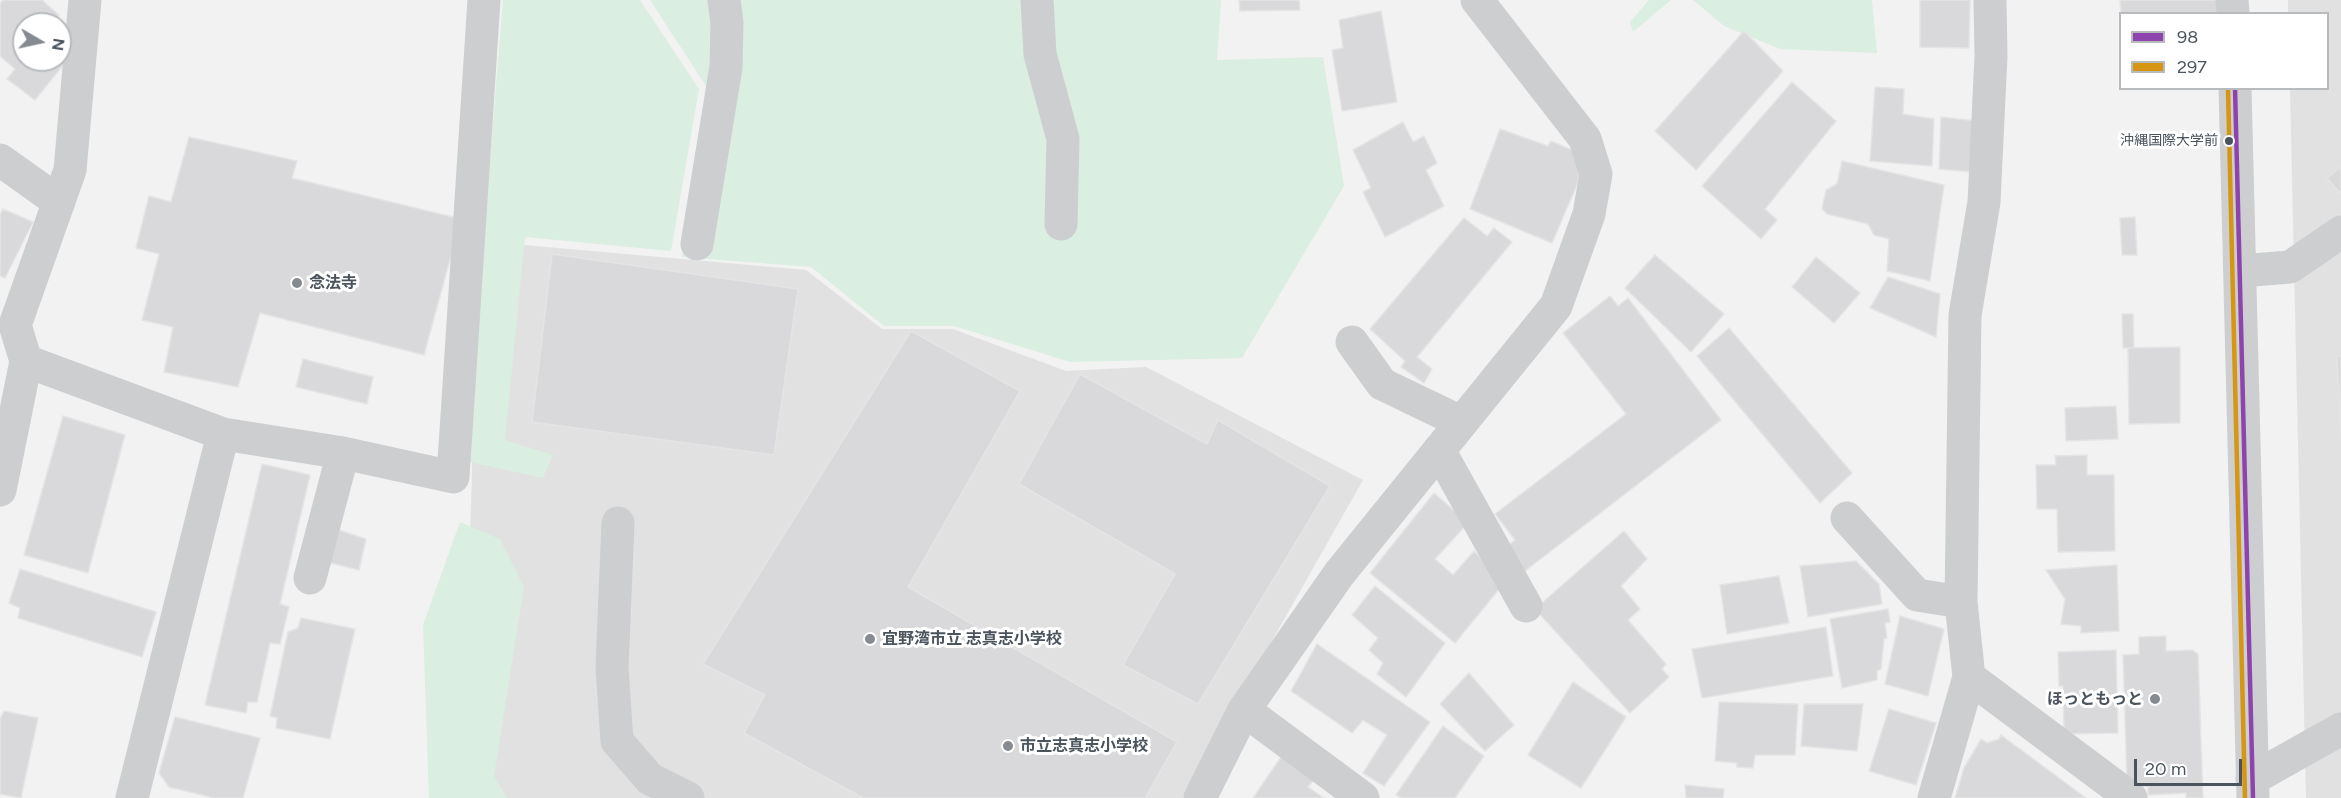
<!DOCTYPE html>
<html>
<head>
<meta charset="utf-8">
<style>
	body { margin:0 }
	#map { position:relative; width:2341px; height:798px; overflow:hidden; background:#f3f2f2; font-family:Figtree,sans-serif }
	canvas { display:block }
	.legend { position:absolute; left:2119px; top:12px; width:210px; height:78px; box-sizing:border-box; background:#fff; border:2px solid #b7bbbe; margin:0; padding:8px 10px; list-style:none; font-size:18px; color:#4b545d }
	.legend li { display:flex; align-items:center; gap:12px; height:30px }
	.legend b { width:30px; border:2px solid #b7bbbe }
	.north { position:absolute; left:12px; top:12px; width:60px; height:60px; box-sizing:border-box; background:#fff; border:2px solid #b7bbbe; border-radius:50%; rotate:99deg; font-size:16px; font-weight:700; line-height:24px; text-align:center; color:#4b545d }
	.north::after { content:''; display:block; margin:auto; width:21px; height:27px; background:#868b91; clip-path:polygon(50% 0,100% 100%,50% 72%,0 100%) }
	.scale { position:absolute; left:2134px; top:759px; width:108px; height:27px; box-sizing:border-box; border:3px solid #4b545d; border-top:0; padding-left:8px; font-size:18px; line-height:21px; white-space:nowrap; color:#4b545d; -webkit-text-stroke:4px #fff; paint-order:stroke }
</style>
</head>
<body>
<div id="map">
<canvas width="2341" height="798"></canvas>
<ul class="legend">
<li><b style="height:8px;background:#8e44ad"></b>98</li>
<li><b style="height:8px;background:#d59613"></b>297</li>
</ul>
<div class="north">N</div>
<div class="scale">20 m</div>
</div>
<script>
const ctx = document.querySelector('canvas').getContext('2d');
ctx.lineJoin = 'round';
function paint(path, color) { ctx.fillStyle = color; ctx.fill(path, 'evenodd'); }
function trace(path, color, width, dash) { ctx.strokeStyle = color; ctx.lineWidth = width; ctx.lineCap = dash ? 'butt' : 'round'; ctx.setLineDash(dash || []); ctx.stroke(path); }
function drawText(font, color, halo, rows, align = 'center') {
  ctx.font = font + ' Figtree,"Noto Sans JP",sans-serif'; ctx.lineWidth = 6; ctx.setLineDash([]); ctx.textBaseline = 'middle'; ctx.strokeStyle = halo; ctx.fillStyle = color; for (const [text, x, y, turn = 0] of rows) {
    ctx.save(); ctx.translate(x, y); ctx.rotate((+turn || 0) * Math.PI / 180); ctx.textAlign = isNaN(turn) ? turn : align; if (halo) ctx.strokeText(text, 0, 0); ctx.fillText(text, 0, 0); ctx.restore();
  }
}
paint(new Path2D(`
	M2288,0H2341V798H2306L2290,89L2328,88V14L2288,13Z
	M479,241L806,270L882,329H953L1066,371L1146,367L1363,480L1183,798H462Z`), '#e1e1e2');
paint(new Path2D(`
	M503,0H640L699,89L671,251L525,237L505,440L553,455L543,478L465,461Z
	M650,0H1221L1217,60L1323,57L1344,186L1242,358L1070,362L954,326H884L811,267L682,257L708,89Z
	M1649,0H1671L1633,32L1630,22Z
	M1693,0H1872L1877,53L1780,49L1724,26Z
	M460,522L500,539L524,587L494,776L507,798H429L423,625Z`), '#daeee2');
const building = new Path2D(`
	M3,0H42L59,15L52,24H24V60H60V51L68,59L35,100L7,79L15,69L0,56V4Z
	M1239,0H1299L1300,10L1240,11Z
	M1920,0H1970L1969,48L1920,47Z
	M2120,0H2217V14H2121Z
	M1381,11L1397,102L1342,111L1332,50L1343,48L1339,20Z
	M1744,31L1783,71L1696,170L1655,131Z
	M1792,82L1836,121L1765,209L1777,220L1761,239L1702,186Z
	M1875,87L1904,89L1903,114L1934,119L1932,166L1870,161Z
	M1941,117L1977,121L1973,172L1939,169Z
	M1403,122L1413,142L1424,136L1437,163L1426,170L1444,206L1385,237L1363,192L1371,188L1353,150Z
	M1500,129L1548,146L1551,141L1584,155L1577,185L1552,243L1470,209Z
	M189,137L297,161L292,178L461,219L424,355L260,313L238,387L164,372L173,327L142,320L159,254L136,248L149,196L171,202Z
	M1842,161L1944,185L1930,281L1887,271L1889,239L1874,235L1868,224L1827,214L1822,209L1826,190L1837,184Z
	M2341,167V192L2340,193L2327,178Z
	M3,209L33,222L5,278L0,276V215Z
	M2135,217L2137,255H2122L2120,218Z
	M1464,218L1487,236L1494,228L1512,242L1417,357L1432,369L1424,383L1401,367L1405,361L1370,329Z
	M552,254L798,289L774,455L532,422Z
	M1655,255L1724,314L1691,352L1625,288Z
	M1816,257L1860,293L1834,323L1792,287Z
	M1888,277L1940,294L1936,337L1870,308Z
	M1610,296L1618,306L1628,298L1721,420L1525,571L1506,547L1515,540L1495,514L1626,414L1563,333Z
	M2122,314H2133L2134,348H2123Z
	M1729,328L1852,473L1820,503L1697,356Z
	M911,331L1020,391L908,587L1177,742L1145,798H863L744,733L765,695L703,664Z
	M2180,347V423L2129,424L2128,348Z
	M2341,355V439L2337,357Z
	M303,359L373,377L367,404L296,387Z
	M1080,374L1207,444L1218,420L1330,486L1198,704L1123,665L1175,574L1019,484Z
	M2116,406L2118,439L2066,441L2065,408Z
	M63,416L125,435L88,573L24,555Z
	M2087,455V475H2114L2115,551L2058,552L2057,509H2037L2036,465H2056L2055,456Z
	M262,464L310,475L280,604L289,607L280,644L270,643L257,702H248L246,713L205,705Z
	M1434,493L1468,523L1435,559L1453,575L1474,551L1498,575L1501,587L1455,643L1370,573Z
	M336,529L366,539L359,570L327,562Z
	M1624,531L1647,559L1621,586L1640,609L1628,620L1666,664L1662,669L1669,677L1630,713L1535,609Z
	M1856,561L1879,584L1882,604L1808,617L1800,566Z
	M2117,565L2119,631L2081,633V626L2061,624L2065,599L2046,570Z
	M20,569L156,612L142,657L18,618L20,608L9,603Z
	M1779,576L1789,623L1727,634L1720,585Z
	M1375,586L1445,643L1406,697L1377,674L1383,663L1369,650L1378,638L1352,615Z
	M1888,609L1890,622L1885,623L1887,638L1884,639L1881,669L1877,671V680L1842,688L1830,619Z
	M1900,616L1944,629L1928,696L1885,684Z
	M301,618L355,629L330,739L276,728L277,718L270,716L288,632L298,628Z
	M1826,627L1833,676L1702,698L1692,649Z
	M2166,636V651L2192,650L2198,654L2203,798H2186V793L2148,795V786L2133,787L2127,782L2123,655L2139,654V637Z
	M1317,644L1430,722L1384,786L1363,773L1387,735L1363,720L1352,733L1291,691Z
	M2116,650L2118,733L2064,734L2063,686H2059L2058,652Z
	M1469,673L1514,725L1485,751L1440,704Z
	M1573,682L1626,717L1581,788L1528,755Z
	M1719,702L1798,704L1795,755H1755L1753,768L1737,767V763L1715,761Z
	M1804,704H1863L1857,751L1801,746Z
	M1889,709L1936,723L1916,785L1869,771Z
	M4,711L38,718L21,798L0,794V719Z
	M175,717L260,738L243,798H214L169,787L159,773Z
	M1443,726L1484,756L1455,798H1402L1396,795Z
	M2001,735L2086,798H1955L1964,768L1981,739L1987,743L1999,739Z
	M1283,754L1316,777L1308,787L1324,798H1253Z
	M1685,785L1724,789L1723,798H1686Z`);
paint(building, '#d9d9db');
trace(building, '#e4e4e5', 1.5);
trace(new Path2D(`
	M1037,0L1040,54L1063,139L1061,224
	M1990,0L1991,56L1984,202L1965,315L1961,602L1969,677L2131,798
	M2232,0L2233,14
	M2235,88L2253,798
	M0,160L59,202
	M697,244L726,67L727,23L724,0
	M2240,271L2290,267L2341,232
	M1352,342L1382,384L1461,422
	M26,361L223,434L132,798
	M223,434L343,453L453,477L484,0
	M1439,450L1526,606
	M0,490L26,361L15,325L70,170L85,0
	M1847,518L1917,595L1961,602
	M618,523L612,667L617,741L650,779L688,798
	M310,578L343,453
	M1244,710L1363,798
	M2252,779L2341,729
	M1200,798L1244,710L1339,574L1556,306L1589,214L1596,174L1585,139L1477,0
	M1934,798L1969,677`), '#ccced0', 33);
trace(new Path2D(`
	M2235,88L2253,798`), '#8e44ad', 4.5);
trace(new Path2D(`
	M2228,88L2245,798`), '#d59613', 4.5);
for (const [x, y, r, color] of [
	[2229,141,5,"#4b545d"],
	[297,283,6,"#868b91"],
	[870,639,6,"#868b91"],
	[2155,699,6,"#868b91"],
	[1008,746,6,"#868b91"]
]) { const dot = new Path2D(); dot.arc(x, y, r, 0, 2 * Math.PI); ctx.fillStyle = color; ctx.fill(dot); trace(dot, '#fff', 2); }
drawText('14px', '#4b545d', '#fff', [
	["沖縄国際大学前",2218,141]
], 'right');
drawText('bold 16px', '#4b545d', '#fff', [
	["念法寺",309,283],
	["宜野湾市立 志真志小学校",882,639],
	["ほっともっと",2143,699,"right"],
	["市立志真志小学校",1020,746]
], 'left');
</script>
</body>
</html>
